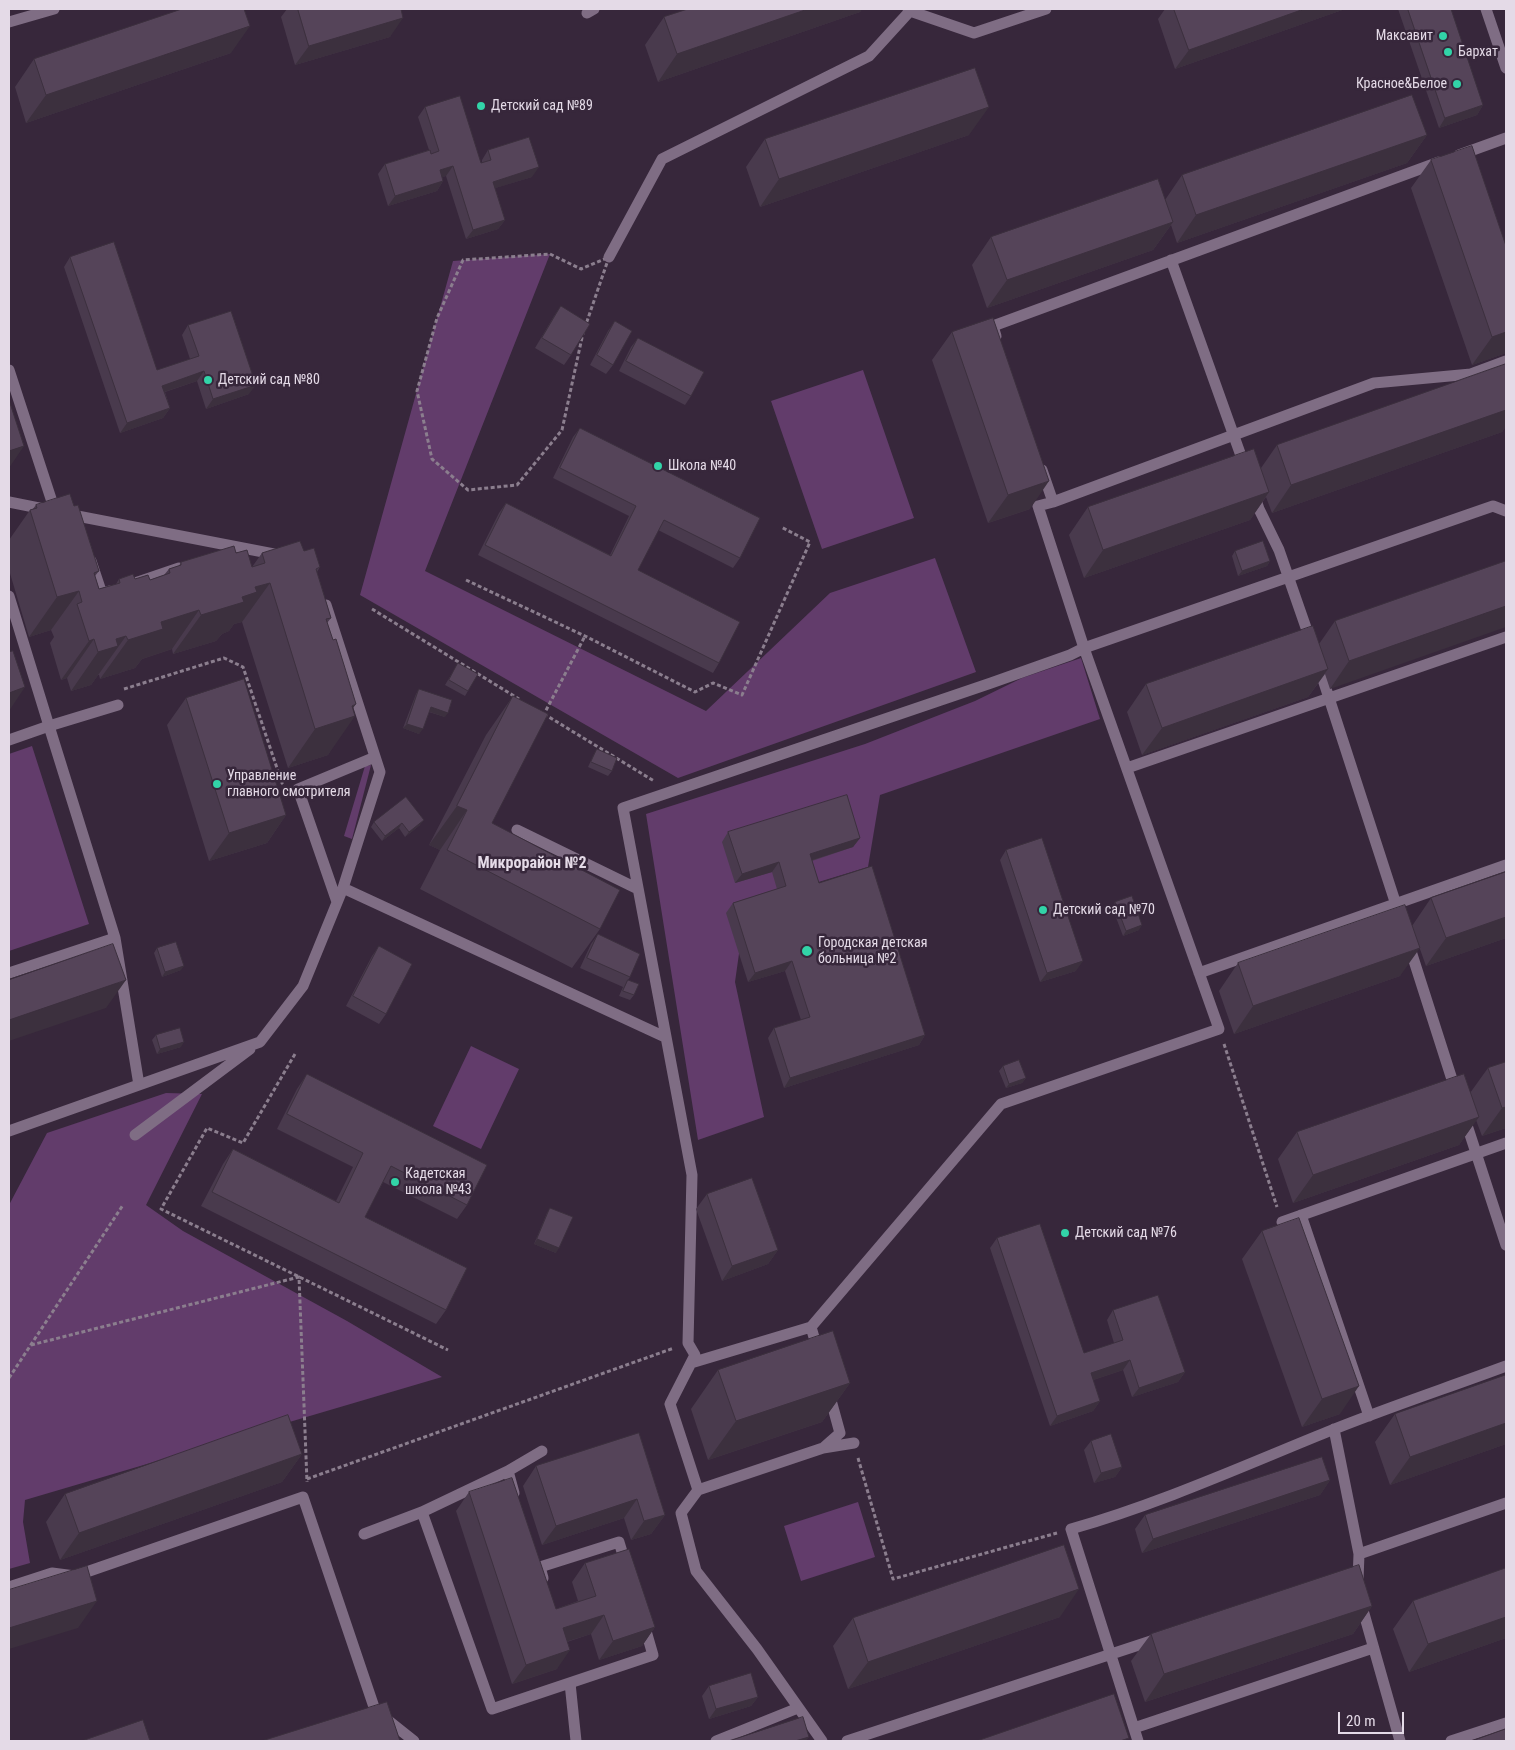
<!DOCTYPE html>
<html>
<head>
<meta charset="utf-8">
<style>
	body { margin:0 }
	#map { position:relative; width:1515px; height:1750px; overflow:hidden; background:#37273b; font-family:"Roboto Condensed",sans-serif }
	canvas { display:block }
	.frame { position:absolute; inset:0; border:10px solid #e4dae7; pointer-events:none }
	.scale { position:absolute; left:1338px; top:1712px; width:66px; height:22px; box-sizing:border-box; border:2px solid #e4dae7; border-top:0; padding-left:6px; font-size:15px; line-height:18px; white-space:nowrap; color:#e4dae7; -webkit-text-stroke:4px #37273b; paint-order:stroke }
</style>
</head>
<body>
<div id="map">
<canvas width="1515" height="1750"></canvas>
<div class="frame"></div>
<div class="scale">20 m</div>
</div>
<script>
const ctx = document.querySelector('canvas').getContext('2d');
ctx.lineJoin = 'round';
function paint(path, color) { ctx.fillStyle = color; ctx.fill(path, 'evenodd'); }
function trace(path, color, width, dash) { ctx.strokeStyle = color; ctx.lineWidth = width; ctx.lineCap = dash ? 'butt' : 'round'; ctx.setLineDash(dash || []); ctx.stroke(path); }
function drawText(font, color, halo, rows, align = 'center') {
  ctx.font = font + ' "Roboto Condensed",sans-serif'; ctx.lineWidth = 5; ctx.setLineDash([]); ctx.textBaseline = 'middle'; ctx.strokeStyle = halo; ctx.fillStyle = color; for (const [text, x, y, turn = 0] of rows) {
    ctx.save(); ctx.translate(x, y); ctx.rotate((+turn || 0) * Math.PI / 180); ctx.textAlign = isNaN(turn) ? turn : align; if (halo) ctx.strokeText(text, 0, 0); ctx.fillText(text, 0, 0); ctx.restore();
  }
}
paint(new Path2D(`
	M550,254L425,571L706,711L830,593L935,558L976,672L678,778L360,595L453,261Z
	M863,370L914,518L822,549L771,401Z
	M1081,658L1100,719L880,795L868,867L746,904L735,982L764,1117L698,1140L646,814L865,744L975,701L1022,678Z
	M32,746L89,924L9,951V754Z
	M371,765L352,839L344,836L365,766Z
	M471,1046L519,1069L481,1149L433,1126Z
	M166,1093L202,1094L146,1205L183,1231L347,1321L442,1377L25,1500L23,1522L30,1563L9,1569V1205L47,1133Z
	M858,1502L875,1557L801,1581L784,1526Z`), '#623c6b');
trace(new Path2D(`
	M550,254L581,269L609,257L583,333L562,430L517,485L468,490L432,459L417,391L437,318L463,260Z
	M466,580L585,636L695,692L713,683L742,695L810,542L781,527
	M372,609L519,699
	M124,689L224,658L243,667L282,783L283,784
	M544,714L654,781
	M543,716L585,636
	M1224,1044L1277,1207
	M295,1054L243,1143L207,1128L161,1209L448,1350
	M31,1345L299,1277L307,1482
	M9,1378L123,1205
	M858,1458L893,1579L1057,1533
	M307,1479L674,1348`), '#8b7e8e', 3, [4, 2.5]);
trace(new Path2D(`
	M908,9L910,11L974,33L1046,9
	M1486,9L1506,68
	M587,13L594,9
	M9,22L54,9
	M1459,155L1506,138
	M609,257L662,159L869,56L910,11
	M1171,260L1245,467
	M996,336L993,326L1439,162
	M9,370L55,511
	M1042,470L1053,502L1374,383L1471,374L1506,361
	M1254,494L1259,509L1279,550L1311,642
	M9,502L49,510
	M67,514L279,555
	M91,561L102,594L110,591
	M135,583L179,568
	M9,596L49,726L118,705
	M1318,664L1401,920
	M9,740L49,726L115,938
	M1127,768L1506,637
	M517,830L638,889
	M343,888L665,1037
	M337,902L298,789L375,757
	M1409,945L1456,1092
	M9,973L115,938L139,1085
	M1199,973L1506,865
	M1464,1116L1506,1245
	M9,1131L260,1042L303,986L343,888L380,772L326,605
	M135,1135L250,1049
	M1301,1215L1369,1416
	M1282,1222L1506,1143
	M818,1351L811,1327L1001,1104L1219,1029L1084,648L1038,506L1053,502
	M691,1363L811,1327
	M1334,1429L1359,1554L1358,1580
	M823,1448L854,1443
	M508,1471L542,1451
	M698,1490L670,1404L695,1355L688,1343L692,1175L623,808L991,683L1070,655L1084,648L1493,506L1506,511
	M422,1512L492,1709L653,1655L644,1624
	M364,1534L422,1512L508,1471L514,1493
	M1359,1554L1506,1503
	M543,1578L540,1567L619,1542L626,1565
	M9,1587L52,1573L75,1576L303,1497L375,1710L414,1741
	M1361,1603L1400,1741
	M570,1683L576,1741
	M1134,1728L1373,1648
	M716,1741L798,1708
	M822,1741L757,1649L696,1571L681,1513L698,1490L823,1448L840,1433L829,1393
	M847,1741L1157,1639
	M1138,1741L1071,1529C1159,1504 1243,1466 1327,1432C1386,1408 1447,1388 1506,1366
	M1451,1741L1506,1723`), '#7f6d84', 11);
paint(new Path2D(`
	M287,9H401L390,37L295,65L281,17Z
	M688,9H862L860,12L658,82L645,45L664,17Z
	M1165,9H1345L1175,69L1158,19Z
	M1398,9H1451L1483,105L1477,115L1439,128Z
	M231,53L26,123L15,87L34,59Z
	M425,107L481,163H482V160L488,150L532,177L495,188L505,220L498,229L466,239L446,176L442,177L443,181L437,191L388,206L378,174L385,164L429,150L418,117Z
	M969,135L760,207L746,167L765,139Z
	M1427,135L1407,163L1177,243L1171,225L1153,250L987,308L972,265L991,237L1165,200L1182,175Z
	M1431,160L1506,246V353L1472,365L1411,188Z
	M70,257L157,370L190,359L182,335L188,325L249,394L206,409L197,381L165,392L170,408L163,418L120,433L64,267Z
	M561,306L571,355L564,365L535,348L554,316Z
	M615,321L613,365L606,374L590,365L608,331Z
	M952,332L1030,509L988,523L932,360Z
	M638,338L691,396L685,405L619,371L631,347Z
	M1506,364V426L1502,432L1272,513L1266,497L1250,520L1084,578L1069,535L1088,507L1261,468L1277,445Z
	M580,428L740,558L733,568L658,530L638,570L719,663L713,673L478,555L499,513L506,503L610,555L629,516L553,478L573,437Z
	M36,505L74,506L99,571L95,576L99,589L116,584L119,579L150,580L164,575L169,569L179,566L181,562L236,553L252,567L262,553L304,551L320,567L317,572L331,618L327,623L353,709L328,755L288,768L242,622L234,624L229,631L222,634L216,641L173,654L172,649L142,659L135,668L100,679L99,675H98L91,685L71,691L67,678L61,680L50,643L54,637L51,630L29,637L9,570V540L30,510H32Z
	M1235,551L1270,561L1267,566L1238,576L1232,556Z
	M1506,561L1330,689L1325,674L1308,697L1142,755L1127,712L1146,684L1319,644L1335,621Z
	M458,663L468,691L465,696L445,685Z
	M419,689L445,717L429,712L419,734L403,728L416,694Z
	M513,696L492,823L600,929L572,968L420,889L440,850L429,845L486,735Z
	M186,698L286,815L267,843L209,861L167,725Z
	M597,749L612,771L608,776L588,767L594,754Z
	M406,797L420,825L405,837L399,828L382,841L371,827L374,822Z
	M728,832L860,838L853,847L812,861L819,883L925,1035L919,1045L784,1088L768,1038L774,1028L801,1020L785,971L748,982L726,913L733,903L777,889L772,872L735,883L722,842Z
	M1006,850L1076,971L1040,982L1000,860Z
	M1506,872V938L1426,966L1415,935L1400,976L1234,1034L1219,991L1238,963L1412,926L1431,898Z
	M1115,902L1139,930L1123,936L1112,907Z
	M598,934L630,977L628,980L634,995L630,1000L619,996L623,987L580,968L591,944Z
	M379,946L386,1014L379,1024L346,1006L372,956Z
	M157,948L181,970L162,977L154,953Z
	M156,1035L181,1047L157,1054L152,1040Z
	M1506,1062V1128L1482,1136L1476,1120L1459,1145L1293,1203L1278,1159L1297,1132L1470,1093L1488,1068Z
	M1003,1066L1026,1078L1022,1083L1006,1088L999,1071Z
	M307,1074L467,1205L457,1219L383,1182L365,1217L446,1310L436,1324L201,1206L223,1164L233,1149L336,1201L353,1167L277,1129L297,1089Z
	M707,1194L778,1250L768,1264L722,1281L696,1209Z
	M550,1208L556,1253L534,1244L547,1213Z
	M1262,1231L1340,1414L1302,1427L1242,1259Z
	M997,1238L1084,1353L1114,1343L1107,1320L1113,1310L1185,1372L1178,1382L1132,1397L1123,1370L1093,1380L1100,1401L1093,1411L1050,1426L990,1248Z
	M718,1370L850,1383L822,1422L708,1460L691,1409Z
	M1506,1375V1444L1390,1485L1375,1442L1395,1414Z
	M639,1433L665,1515L651,1534L631,1540L624,1518L542,1545L523,1486L536,1466Z
	M1091,1441L1122,1467L1115,1477L1094,1483L1084,1450Z
	M302,1454L282,1482L60,1560L46,1522L65,1494Z
	M1330,1480L1320,1495L1142,1553L1135,1529L1145,1515Z
	M469,1492L556,1609L578,1601L572,1582L585,1563L655,1627L642,1646L599,1660L591,1634L567,1642L557,1669L512,1684L456,1511Z
	M1506,1568V1638L1409,1672L1393,1629L1413,1601Z
	M1372,1606L1353,1634L1145,1702L1131,1661L1151,1634Z
	M1060,1617L848,1689L833,1646L853,1618Z
	M709,1686L758,1697L751,1706L709,1719L702,1696Z`), '#493a4d');
paint(new Path2D(`
	M808,9H862L860,12L658,82L677,54Z
	M1304,9H1345L1175,69L1189,50Z
	M403,18L390,37L295,65L309,46Z
	M250,26L231,53L26,123L46,95Z
	M1483,105L1477,115L1439,128L1445,118Z
	M989,107L969,135L760,207L779,179Z
	M1427,135L1407,163L1177,243L1196,215Z
	M453,166L446,176L433,180L440,170Z
	M539,167L532,177L486,191L493,182Z
	M443,181L437,191L388,206L395,196Z
	M505,220L498,229L466,239L473,230Z
	M1173,222L1153,250L987,308L1007,280Z
	M1506,332V353L1472,365L1492,337Z
	M204,371L197,381L155,395L162,386Z
	M256,385L249,394L206,409L213,399Z
	M170,408L163,418L120,433L127,423Z
	M1506,410V426L1502,432L1272,513L1291,485Z
	M24,446L9,468V451Z
	M1049,481L1030,509L988,523L1008,495Z
	M1269,492L1250,520L1084,578L1103,550Z
	M1270,561L1267,566L1238,576L1242,571Z
	M270,583L242,622L234,624L229,631L222,634L216,641L173,654L201,615L242,597L255,587Z
	M79,591L51,630L29,637L57,597Z
	M1506,606V627L1330,689L1349,661Z
	M199,610L172,649L142,659L135,668L100,679L128,640L161,622Z
	M126,636L91,685L71,691L98,652L116,639Z
	M94,639L67,678L61,680L89,641Z
	M1328,669L1308,697L1142,755L1162,728Z
	M25,687L9,711V693Z
	M356,704L345,719L355,716L328,755L288,768L315,729L352,706Z
	M431,707L448,713L445,717L427,711Z
	M407,724L423,729L419,734L403,728Z
	M457,806L467,810L440,850L429,845Z
	M286,815L267,843L209,861L229,833Z
	M424,820L420,825L405,837L409,832Z
	M402,823L399,828L382,841L385,836Z
	M860,838L853,847L803,863L810,854Z
	M779,862L772,872L735,883L742,874Z
	M1506,917V938L1426,966L1446,938Z
	M1142,925L1139,930L1123,936L1126,931Z
	M1420,948L1400,976L1234,1034L1253,1006Z
	M792,961L785,971L748,982L755,973Z
	M1083,961L1076,971L1040,982L1047,973Z
	M184,966L181,970L162,977L165,972Z
	M126,980L106,1008L9,1041V1020Z
	M925,1035L919,1045L784,1088L790,1078Z
	M184,1042L181,1047L157,1054L160,1049Z
	M1026,1078L1022,1083L1006,1088L1009,1084Z
	M1506,1107V1128L1482,1136L1502,1108Z
	M1479,1117L1459,1145L1293,1203L1313,1175Z
	M537,1239L559,1248L556,1253L534,1244Z
	M778,1250L768,1264L722,1281L732,1266Z
	M1130,1360L1123,1370L1084,1383L1091,1373Z
	M1185,1372L1178,1382L1132,1397L1139,1388Z
	M850,1383L822,1422L708,1460L736,1421Z
	M1359,1386L1340,1414L1302,1427L1322,1399Z
	M1100,1401L1093,1411L1050,1426L1057,1416Z
	M1506,1423V1444L1390,1485L1410,1457Z
	M302,1454L282,1482L60,1560L79,1533Z
	M1122,1467L1115,1477L1094,1483L1101,1473Z
	M1330,1480L1320,1495L1142,1553L1153,1539Z
	M637,1499L624,1518L542,1545L556,1526Z
	M665,1515L651,1534L631,1540L644,1521Z
	M1079,1589L1060,1617L848,1689L868,1662Z
	M97,1601L78,1628L9,1649V1628Z
	M1372,1606L1353,1634L1145,1702L1164,1674Z
	M604,1615L591,1634L549,1647L563,1628Z
	M1506,1617V1638L1409,1672L1428,1644Z
	M655,1627L642,1646L599,1660L613,1641Z
	M570,1650L557,1669L512,1684L526,1665Z
	M758,1697L751,1706L709,1719L716,1709Z
	M809,1737L806,1741H795Z`), '#3c303e');
const building = new Path2D(`
	M182,9H244L250,26L46,95L34,59Z
	M298,9H401L403,18L309,46Z
	M688,9H808L677,54L664,17Z
	M1174,9H1304L1189,50Z
	M1408,9H1451L1483,105L1445,118Z
	M975,68L989,107L779,179L765,139Z
	M1412,95L1427,135L1196,215L1182,175Z
	M460,96L481,163L491,160L488,150L529,137L539,167L493,182L505,220L473,230L453,166L440,170L443,181L395,196L385,164L430,150L431,154L439,151L425,107Z
	M1472,146L1506,246V332L1492,337L1431,160Z
	M1158,179L1173,222L1007,280L991,237Z
	M114,242L157,370L199,356L188,325L231,311L256,385L213,399L204,371L162,386L170,408L127,423L70,257Z
	M561,306L590,324L571,355L542,338Z
	M993,318L1049,481L1008,495L952,332Z
	M615,321L632,331L613,365L597,355Z
	M638,338L704,372L691,396L626,361Z
	M1506,364V410L1291,485L1277,445Z
	M9,400L24,446L9,451Z
	M580,428L760,518L740,558L664,520L638,570L740,622L719,663L485,545L506,503L611,556L636,506L560,468Z
	M1254,449L1269,492L1103,550L1088,507Z
	M70,494L74,506L78,505L99,571L94,573L99,589L120,583L119,579L133,574L135,579L148,575L150,580L170,573L169,569L181,565V562L234,546L236,553L247,550L252,567L265,563L262,553L300,541L304,551L314,548L320,567L316,569L331,618L326,619L333,640L336,639L356,704L352,706L355,716L315,729L270,583L255,587L257,592L242,597L244,602L201,615L199,610L161,622L163,629L128,640L126,636L116,639L118,646L98,652L94,639L89,641L77,604L82,602L79,591L57,597L30,510L37,508L36,505Z
	M1263,541L1270,561L1242,571L1235,551Z
	M1506,561V606L1349,661L1335,621Z
	M1313,626L1328,669L1162,728L1146,684Z
	M13,651L25,687L9,693V652Z
	M458,663L478,674L468,691L449,680Z
	M244,679L286,815L229,833L186,698Z
	M419,689L452,700L448,713L431,707L423,729L407,724Z
	M513,696L548,714L492,823L620,890L600,929L447,850L467,810L457,806Z
	M597,749L617,758L612,771L591,762Z
	M847,795L860,838L810,854L819,883L872,866L925,1035L790,1078L774,1028L810,1017L792,961L755,973L733,903L786,886L779,862L742,874L728,832Z
	M406,797L424,820L409,832L402,823L385,836L374,822Z
	M1042,838L1083,961L1047,973L1006,850Z
	M1506,872V917L1446,938L1431,898Z
	M1132,896L1142,925L1126,931L1115,902Z
	M1405,905L1420,948L1253,1006L1238,963Z
	M598,934L640,954L630,977L587,958Z
	M176,942L184,966L165,972L157,948Z
	M113,944L126,980L9,1020V980Z
	M379,946L412,964L386,1014L353,996Z
	M628,980L639,984L634,995L623,991Z
	M180,1028L184,1042L160,1049L156,1035Z
	M1019,1060L1026,1078L1009,1084L1003,1066Z
	M1506,1062V1107L1502,1108L1488,1068Z
	M307,1074L487,1165L467,1205L391,1166L365,1217L467,1268L446,1310L212,1192L233,1149L339,1203L363,1153L287,1114Z
	M1464,1074L1479,1117L1313,1175L1297,1132Z
	M752,1178L778,1250L732,1266L707,1194Z
	M550,1208L573,1217L559,1248L537,1239Z
	M1299,1218L1359,1386L1322,1399L1262,1231Z
	M1040,1224L1084,1353L1123,1340L1113,1310L1158,1295L1185,1372L1139,1388L1130,1360L1091,1373L1100,1401L1057,1416L997,1238Z
	M833,1331L850,1383L736,1421L718,1370Z
	M1506,1375V1423L1410,1457L1395,1414Z
	M288,1415L302,1454L79,1533L65,1494Z
	M639,1433L665,1515L644,1521L637,1499L556,1526L536,1466Z
	M1111,1434L1122,1467L1101,1473L1091,1441Z
	M1322,1457L1330,1480L1153,1539L1145,1515Z
	M512,1478L556,1609L596,1596L585,1563L629,1549L655,1627L613,1641L604,1615L563,1628L570,1650L526,1665L469,1492Z
	M1064,1545L1079,1589L868,1662L853,1618Z
	M1359,1565L1372,1606L1164,1674L1151,1634Z
	M87,1566L97,1601L9,1628V1590Z
	M1506,1568V1617L1428,1644L1413,1601Z
	M751,1673L758,1697L716,1709L709,1686Z
	M1114,1694L1129,1738L1120,1741H977Z
	M387,1702L400,1741H262Z
	M803,1717L809,1737L795,1741H729Z
	M143,1720L150,1741H82Z
	M1506,1729V1741H1472Z`);
paint(building, '#554459');
trace(building, '#3c303e', 1);
for (const [x, y, r, color] of [
	[1443,36,5,"#32d4a8"],
	[1448,52,5,"#32d4a8"],
	[1457,84,5,"#32d4a8"],
	[481,106,5,"#32d4a8"],
	[208,380,5,"#32d4a8"],
	[658,466,5,"#32d4a8"],
	[217,784,5,"#32d4a8"],
	[1043,910,5,"#32d4a8"],
	[807,951,6,"#32d4a8"],
	[395,1182,5,"#32d4a8"],
	[1065,1233,5,"#32d4a8"]
]) { const dot = new Path2D(); dot.arc(x, y, r, 0, 2 * Math.PI); ctx.fillStyle = color; ctx.fill(dot); trace(dot, '#37273b', 2); }
drawText('14px', '#e4dae7', '#37273b', [
	["Максавит",1433,36,"right"],
	["Бархат",1458,52],
	["Красное&Белое",1447,84,"right"],
	["Детский сад №89",491,106],
	["Детский сад №80",218,380],
	["Школа №40",668,466],
	["Управление",227,776],
	["главного смотрителя",227,792],
	["Детский сад №70",1053,910],
	["Городская детская",818,943],
	["больница №2",818,959],
	["Кадетская",405,1174],
	["школа №43",405,1190],
	["Детский сад №76",1075,1233]
], 'left');
drawText('bold 16px', '#e4dae7', '#37273b', [
	["Микрорайон №2",532,864]
]);
</script>
</body>
</html>
